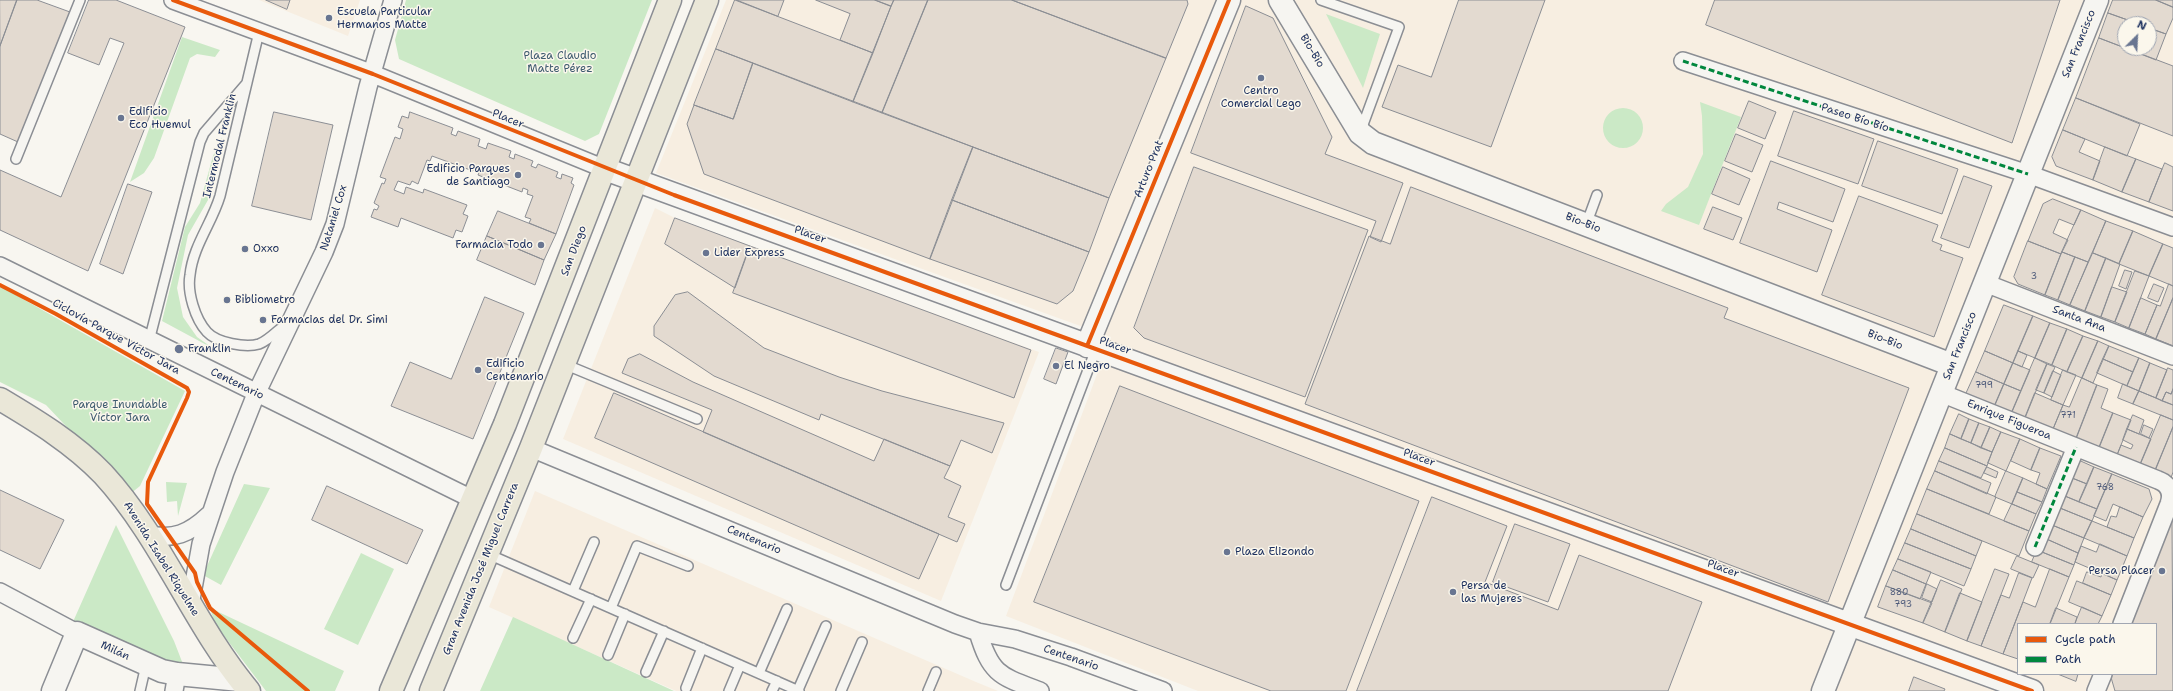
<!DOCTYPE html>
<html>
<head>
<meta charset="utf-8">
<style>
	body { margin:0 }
	#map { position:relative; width:2173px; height:691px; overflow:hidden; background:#f8f6f0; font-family:"Shantell Sans",sans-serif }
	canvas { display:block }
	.legend { position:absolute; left:2017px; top:623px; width:140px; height:52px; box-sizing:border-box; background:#fbf7ec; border:1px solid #a1a7b3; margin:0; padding:5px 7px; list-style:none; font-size:12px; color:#1b2f5e }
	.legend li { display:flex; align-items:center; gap:8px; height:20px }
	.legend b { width:20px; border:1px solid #a1a7b3 }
	.north { position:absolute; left:2117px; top:16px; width:40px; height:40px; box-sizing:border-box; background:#fbf7ec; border:1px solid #a1a7b3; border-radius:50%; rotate:24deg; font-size:11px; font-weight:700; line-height:16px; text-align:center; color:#1b2f5e }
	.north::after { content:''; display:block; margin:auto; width:14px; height:18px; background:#687591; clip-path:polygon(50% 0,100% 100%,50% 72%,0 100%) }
</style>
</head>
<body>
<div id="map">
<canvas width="2173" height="691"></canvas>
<ul class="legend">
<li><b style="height:5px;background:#e8590c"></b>Cycle path</li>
<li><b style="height:5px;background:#00873e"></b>Path</li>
</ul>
<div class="north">N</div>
</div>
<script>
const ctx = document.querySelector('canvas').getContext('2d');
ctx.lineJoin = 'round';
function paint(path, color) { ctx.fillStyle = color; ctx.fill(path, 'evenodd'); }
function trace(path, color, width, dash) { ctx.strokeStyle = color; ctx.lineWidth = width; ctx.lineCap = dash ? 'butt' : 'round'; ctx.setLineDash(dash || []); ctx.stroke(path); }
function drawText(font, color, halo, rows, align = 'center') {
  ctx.font = font + ' "Shantell Sans",sans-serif'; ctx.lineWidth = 3; ctx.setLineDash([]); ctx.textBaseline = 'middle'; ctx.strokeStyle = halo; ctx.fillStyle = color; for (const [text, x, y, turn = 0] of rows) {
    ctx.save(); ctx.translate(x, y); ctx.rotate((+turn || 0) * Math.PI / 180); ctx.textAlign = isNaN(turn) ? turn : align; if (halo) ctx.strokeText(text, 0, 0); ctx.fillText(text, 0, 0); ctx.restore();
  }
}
paint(new Path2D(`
	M259,0H360L348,36Z
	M726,0H2173V691H1198L1006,616L1111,337L656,173ZM2125,24H2149V48H2125ZM2018,624H2156V674H2018Z
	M655,208L675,218L1039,352L941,601L563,439Z
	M535,491L976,682L998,691H676L489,607Z`), '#f7eee1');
paint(new Path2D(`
	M406,0H652L599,134L585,141L399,59L395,40Z
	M1326,14L1380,34L1363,88Z
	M182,37L220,50L215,57L197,54L190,58L154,158L144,173L130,182Z
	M1700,102L1741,117L1699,225L1661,211L1666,204L1688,187L1703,154L1702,116Z
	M1603 128a20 20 0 1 1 40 0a20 20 0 1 1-40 0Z
	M222,137L208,200L188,235L177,288L183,317L197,337L214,349L162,321L185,227L200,203L213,156Z
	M0,286L185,391L140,486L130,494L46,405L0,382Z
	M166,482L187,483L178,516L177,501L167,502Z
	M244,484L270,488L221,585L203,575Z
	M116,525L174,641L186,672L72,624Z
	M361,553L394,569L358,645L324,629Z
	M210,608L344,671L335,691H266L215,624Z
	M513,617L674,691H480Z`), '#cbe9c6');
const building = new Path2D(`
	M0,0H17L0,46Z
	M17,0H37L70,12L18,142L0,134V46Z
	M89,0H116L185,27L88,271L0,230V170L61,197L124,43L110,38L99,65L68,53Z
	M266,0H290L287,9Z
	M735,0L873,53L853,102L716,49Z
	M737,0H784L778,16Z
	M816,0H875L891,6L873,53L840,40L850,14Z
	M875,0H894L891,6Z
	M894,0H928L882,113L853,102Z
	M928,0H1012L1166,58L1109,198L882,113Z
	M1012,0H1187L1188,4L1166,58Z
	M1459,0H1545L1491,147L1382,107L1398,65L1431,77Z
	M1715,0H2060L2012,143L1706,25Z
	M2113,0H2156L2173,7V18L2166,34L2149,28V24H2139L2108,13Z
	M2156,0H2173V7Z
	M1246,6L1273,18L1332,137L1325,154L1403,183L1381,242L1370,237L1376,221L1191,153Z
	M2108,13L2139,24H2125V48L2099,38Z
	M2149,28L2166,34L2156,60L2125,48H2149Z
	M2099,38L2173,66V136L2076,98Z
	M716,49L753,63L733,119L694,105Z
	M753,63L973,147L930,259L704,174L687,124L694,105L733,119Z
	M2076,98L2140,124L2127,156L2063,130Z
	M1749,101L1776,112L1765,139L1738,128Z
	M1794,111L1874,139L1858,184L1778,156Z
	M274,112L333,125L311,220L252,206Z
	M410,112L453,128L451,134L456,136L458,131L480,139L478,146L486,149L488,143L511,151L509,157L514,159L515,154L533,161L531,166L536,168L538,164L558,172L556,177L561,179L562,174L573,178L571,183L574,185L556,234L529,223L531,219L525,217L533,196L527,194L528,190L523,188L522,192L478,175L480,170L474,167L473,171L432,156L430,161L427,160L418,184L412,181L410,185L398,181L394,190L404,194L406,187L423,193L424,189L467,205L463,214L468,216L462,232L456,230L453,238L401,218L398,227L371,217L374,209L377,210L379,206L374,203L382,183L384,184L386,179L380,177L395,137L400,139L403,129L398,127L402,116L408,118Z
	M2063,130L2085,139L2079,152L2100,161L2093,180L2056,166L2052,157Z
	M1736,134L1763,145L1752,172L1725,161Z
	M1878,141L1958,169L1942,214L1862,186Z
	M973,147L1109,198L1089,252L952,200Z
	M2105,147L2136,159L2122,192L2093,180Z
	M2136,159L2162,169L2149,202L2122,192Z
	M1771,161L1845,189L1833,222L1779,202L1777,209L1832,230L1817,272L1740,243Z
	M2165,163L2173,167V211L2149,202Z
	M1194,167L1368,230L1305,397L1144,338L1134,328Z
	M1723,167L1750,179L1739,205L1712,194Z
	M1964,176L1992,186L1969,248L1941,238Z
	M128,184L152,192L123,274L100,264Z
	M1411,187L1728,308L1724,318L1909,388L1828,602L1305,404L1369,236L1390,244Z
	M1859,196L1938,225L1932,241L1942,245L1940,250L1963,258L1934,337L1822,295Z
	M2053,199L2081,210L2074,225L2059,219L2053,233L2068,240L2061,254L2028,241L2043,204Z
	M952,200L1089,252L1073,291L1057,304L930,259Z
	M1713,207L1742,218L1733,240L1704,229Z
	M2081,210L2106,221L2088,262L2062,252Z
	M498,211L556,234L544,260L487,236Z
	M675,218L750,246L735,288L665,244Z
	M2106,221L2133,231L2119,264L2093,253Z
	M2133,231L2163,244L2149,276L2119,264Z
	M487,236L544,260L535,285L477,260Z
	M2028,241L2061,254L2045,295L2018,284L2014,277Z
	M2163,244L2173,248V286L2149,276Z
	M750,246L1031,350L1014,398L733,293Z
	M2062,252L2075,257L2058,300L2045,295Z
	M2093,253L2106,258L2085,311L2070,305Z
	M2075,257L2088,262L2070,305L2058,300Z
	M2106,258L2120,264L2101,317L2085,311Z
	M2125,270L2132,272L2126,289L2119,286Z
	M2135,271L2149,276L2129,328L2115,322Z
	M2154,284L2164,288L2158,302L2148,298Z
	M2169,284L2173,286V298L2156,339L2145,334L2157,305L2160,306Z
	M2112,287L2127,292L2115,322L2101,317Z
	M688,292L764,348L839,377L882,391L1004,423L992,453L961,440L950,466L821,414L819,420L714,376L654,336V326L675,295Z
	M485,297L524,313L473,439L391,406L410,362L451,379Z
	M2141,298L2157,305L2145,334L2129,328Z
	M2173,298V346L2156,339Z
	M2004,305L2033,316L2013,363L1985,351Z
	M2033,316L2050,323L2035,358L2018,351Z
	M2050,323L2067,329L2052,365L2035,358Z
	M2067,329L2083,336L2067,372L2052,365Z
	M2083,336L2098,341L2082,378L2067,372Z
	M2098,341L2109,346L2093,383L2082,378Z
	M2109,346L2139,358L2133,372L2103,359Z
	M1056,348L1068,352L1056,384L1044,379Z
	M1985,351L2013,363L2004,384L1976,372Z
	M2018,351L2027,355L2022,367L2013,363Z
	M640,354L693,382L874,461L884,439L950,466L944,478L961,486L948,517L965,524L957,542L703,432L712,410L622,373L628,359Z
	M2035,358L2047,364L2025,418L2012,412Z
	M2139,358L2150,363L2139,391L2127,386Z
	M2103,359L2133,372L2127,386L2097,373Z
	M2013,363L2030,370L2021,391L2004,384Z
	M2150,363L2167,370L2156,398L2139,391Z
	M2047,364L2055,367L2044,393L2036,390Z
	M2168,368L2173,370V389L2171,394L2166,392L2162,401L2156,398Z
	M2063,370L2076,375L2063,405L2051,400Z
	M2053,371L2061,375L2052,397L2044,393Z
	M1976,372L2004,384L1995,405L1966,394Z
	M2082,378L2097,385L2076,439L2053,429L2063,405L2069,407Z
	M2004,384L2021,391L2012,412L1995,405Z
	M2123,384L2139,391L2133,404L2118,398Z
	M2097,385L2108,389L2101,408L2113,413L2099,448L2076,439Z
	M1120,386L1419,501L1346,691H1271L1034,602Z
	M2173,389V405L2162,401L2166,392L2171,394Z
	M2139,391L2173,405V420L2133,404Z
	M614,393L939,534L919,579L595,438Z
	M2035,393L2063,405L2053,429L2025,418Z
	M2113,413L2131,420L2117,455L2099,448Z
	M1959,414L1969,419L1961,439L1950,434Z
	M2133,415L2144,420L2139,434L2127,429Z
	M2161,415L2173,420V427L2155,471L2140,465Z
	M1969,419L1979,423L1971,443L1961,439Z
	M1979,423L1990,427L1981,448L1971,443Z
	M2144,425L2153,429L2149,438L2141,434Z
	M1990,427L2001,432L1992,452L1981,448Z
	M2173,427V472L2171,478L2155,471Z
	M2127,429L2151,439L2140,465L2117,455L2121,445L2131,449L2133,445L2123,440Z
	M2001,432L2020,439L2006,471L1988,463Z
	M1950,434L1992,452L1987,466L1945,448Z
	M2020,439L2040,448L2031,470L2011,461Z
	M1945,448L1987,466L1981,478L1939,461Z
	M2040,448L2061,456L2047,489L2036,484L2040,473L2031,470Z
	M2074,458L2094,467L2087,484L2067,476Z
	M1939,461L1991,483L1987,494L1935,471Z
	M1987,467L1998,472L1996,478L1984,473Z
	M2094,467L2112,474L2097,509L2079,502Z
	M1935,471L1996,497L1989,514L1927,489Z
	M2006,471L2023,478L2012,504L1995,497Z
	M2112,474L2149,489L2152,499L2143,517L2113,504L2106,521L2094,516Z
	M2067,476L2087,484L2079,502L2060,494Z
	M2023,478L2047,489L2042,502L2017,492Z
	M327,486L423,530L407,564L312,520Z
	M1927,489L2029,531L2019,556L1917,514Z
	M0,490L64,520L40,569L0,550Z
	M2017,492L2042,502L2036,514L2012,504Z
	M2060,494L2097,509L2092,521L2055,506Z
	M1432,497L1507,526L1485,582L1558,610L1579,555L1702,602L1668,691H1357Z
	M2012,504L2036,514L2029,531L2004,521Z
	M2055,506L2092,521L2084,538L2047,523Z
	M2120,507L2143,517L2134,538L2107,527L2111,516L2116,517Z
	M1917,514L1982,541L1976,556L1911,529Z
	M2172,518L2173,691H2115L2110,674H2156V624H2130Z
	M2092,521L2134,538L2127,556L2084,538Z
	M2047,523L2084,538L2078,553L2042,537Z
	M1515,524L1570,544L1548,602L1493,582Z
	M1911,529L1976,556L1971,569L1905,543Z
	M2042,537L2078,553L2074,565L2037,550Z
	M1905,543L1971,569L1964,586L1898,559Z
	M2100,544L2127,556L2117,580L2075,562L2081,546L2096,552Z
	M2037,550L2074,565L2069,577L2032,562Z
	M2017,556L2039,565L2033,578L2011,569Z
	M1898,559L1931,572L1926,584L1893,570Z
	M1995,569L2009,574L1981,646L1967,641Z
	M2050,569L2069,577L2050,624H2018V659L2003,654L2023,602L2035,607Z
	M1893,570L1926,584L1920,599L1886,586Z
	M2087,572L2101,577L2102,573L2117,580L2111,595L2083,583Z
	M2019,573L2032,578L2003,654L1981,646L2001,595L2009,598Z
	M1941,580L1962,589L1945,632L1923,623Z
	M2077,581L2111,595L2102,616L2069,602Z
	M1927,584L1937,589L1932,602L1922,598Z
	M1886,586L1932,603L1923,623L1878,607Z
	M1960,593L1982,602L1967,641L1945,632Z
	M2082,607L2102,616L2098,624H2075Z
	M2056,608L2077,617L2075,624H2050Z
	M2058,674H2078L2076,681Z
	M1914,677L1945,689L1944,691H1909Z`);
paint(building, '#e3dad0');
trace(building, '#8b8e94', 1);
const lane = new Path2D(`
	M1321,0L1399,27L1361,130
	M259,32L220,196C212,223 193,246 190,275C187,292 195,319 207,332C217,343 246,348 259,344C268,341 278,330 286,324
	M16,159L80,0
	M1586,225L1597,195
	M149,341L200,142L204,133L247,83
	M564,364L697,419
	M488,554L799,691
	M1006,585L1096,349
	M573,591L594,542
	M611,608L637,546L688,566
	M573,638L591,599
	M608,655L625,614
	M646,672L664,631
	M759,673L787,609
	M686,688L702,648
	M798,690L826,626
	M140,691L146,665
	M729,691L740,665
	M772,691L777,681
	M841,691L862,642
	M928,691L936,672`);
const street = new Path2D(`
	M173,0L373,74L605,169
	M1683,61L2028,174L2173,227
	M0,266L474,500
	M1985,283L2173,356
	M1941,393L2158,480C2169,484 2173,493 2169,504L2122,624
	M531,448L955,624L978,632L1015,639L1071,657L1163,691
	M147,534C173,541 190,533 209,515
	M2035,547L2076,447
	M0,592L77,633
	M190,605L201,544L225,472L256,394L324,252L335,224L368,87L393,0
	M978,632C991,675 1000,676 1040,691
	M174,691L177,674
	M2096,691L2103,674`);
const secondary = new Path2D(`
	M1280,0L1360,133L1373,143L1952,365
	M605,169L2032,691
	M1087,346L1229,0
	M53,691L77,633L162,671L177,674L240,680
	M1823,691L2097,0`);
const primary = new Path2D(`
	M0,399C37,421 73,443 103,474C162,538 193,624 249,691
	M391,691L505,424L670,0
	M431,691L531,448L707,0`);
trace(lane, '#8b8e94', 12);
trace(street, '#8b8e94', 20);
trace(secondary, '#8b8e94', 25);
trace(primary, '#8b8e94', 25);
trace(lane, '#f6f5f1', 9);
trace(street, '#f6f5f1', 17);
trace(secondary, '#f6f5f1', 22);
trace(primary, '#eae7d8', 22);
trace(new Path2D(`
	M1683,61L2028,174
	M2035,547L2076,447`), '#00873e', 3, [6, 3]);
trace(new Path2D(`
	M173,0L373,74L674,195L2032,691
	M0,285L56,314L187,388L189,392L187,398L148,482L147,504L195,573L197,582L210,608L308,691
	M1087,346L1229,0`), '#e8590c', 4);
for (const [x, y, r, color] of [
	[329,18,4,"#687591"],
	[1261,78,4,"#687591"],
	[121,118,4,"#687591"],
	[518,175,4,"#687591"],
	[541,245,4,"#687591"],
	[245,249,4,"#687591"],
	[706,253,4,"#687591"],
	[227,300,4,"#687591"],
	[263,320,4,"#687591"],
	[179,349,5,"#687591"],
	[1056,366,4,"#687591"],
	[478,370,4,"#687591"],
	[1227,552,4,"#687591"],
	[2162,571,4,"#687591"],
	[1453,592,4,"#687591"]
]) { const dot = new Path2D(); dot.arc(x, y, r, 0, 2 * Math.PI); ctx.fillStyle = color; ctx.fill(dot); trace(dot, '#fbf7ec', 1.5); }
drawText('9px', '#4d5a7a', null, [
	["3",2034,277],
	["799",1984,386],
	["771",2068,416],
	["768",2105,488],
	["880",1899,593],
	["793",1903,605]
]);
drawText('11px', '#1b2f5e', '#fbf7ec', [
	["Escuela Particular",337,12],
	["Hermanos Matte",337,25],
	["Centro",1261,91,"center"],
	["Comercial Lego",1261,104,"center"],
	["Edificio",129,112],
	["Eco Huemul",129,125],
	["Edificio Parques",510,169,"right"],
	["de Santiago",510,182,"right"],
	["Farmacia Todo",533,245,"right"],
	["Oxxo",253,249],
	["Lider Express",714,253],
	["Bibliometro",235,300],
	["Farmacias del Dr. Simi",271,320],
	["Franklin",188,349],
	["Edificio",486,364],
	["Centenario",486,377],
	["El Negro",1064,366],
	["Plaza Elizondo",1235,552],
	["Persa Placer",2154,571,"right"],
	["Persa de",1461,586],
	["las Mujeres",1461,599]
], 'left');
drawText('11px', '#1b2f5e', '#fbf7ec', [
	["San Francisco",2079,44,-68],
	["Bio-Bio",1312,51,59],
	["Paseo Bío Bío",1855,118,18],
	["Placer",508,119,22],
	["Intermodal Franklin",220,146,-76],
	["Arturo Prat",1149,169,-68],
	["Nataniel Cox",334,218,-73],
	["Bio-Bio",1583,223,21],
	["Placer",810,235,20],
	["San Diego",574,251,-69],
	["Santa Ana",2079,319,21],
	["Ciclovía Parque Víctor Jara",116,337,29],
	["Bio-Bio",1885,340,21],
	["Placer",1115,346,20],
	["San Francisco",1960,346,-68],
	["Centenario",237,384,26],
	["Enrique Figueroa",2009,420,22],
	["Placer",1419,458,20],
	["Centenario",754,540,23],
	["Avenida Isabel Riquelme",161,559,58],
	["Gran Avenida José Miguel Carrera",481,569,-68],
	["Placer",1723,569,20],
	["Milán",115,651,25],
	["Centenario",1071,658,19]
]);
drawText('11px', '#3e5b6f', '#fbf7ec', [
	["Plaza Claudio",560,56],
	["Matte Pérez",560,69],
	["Parque Inundable",120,405],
	["Víctor Jara",120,418]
]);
</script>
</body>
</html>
